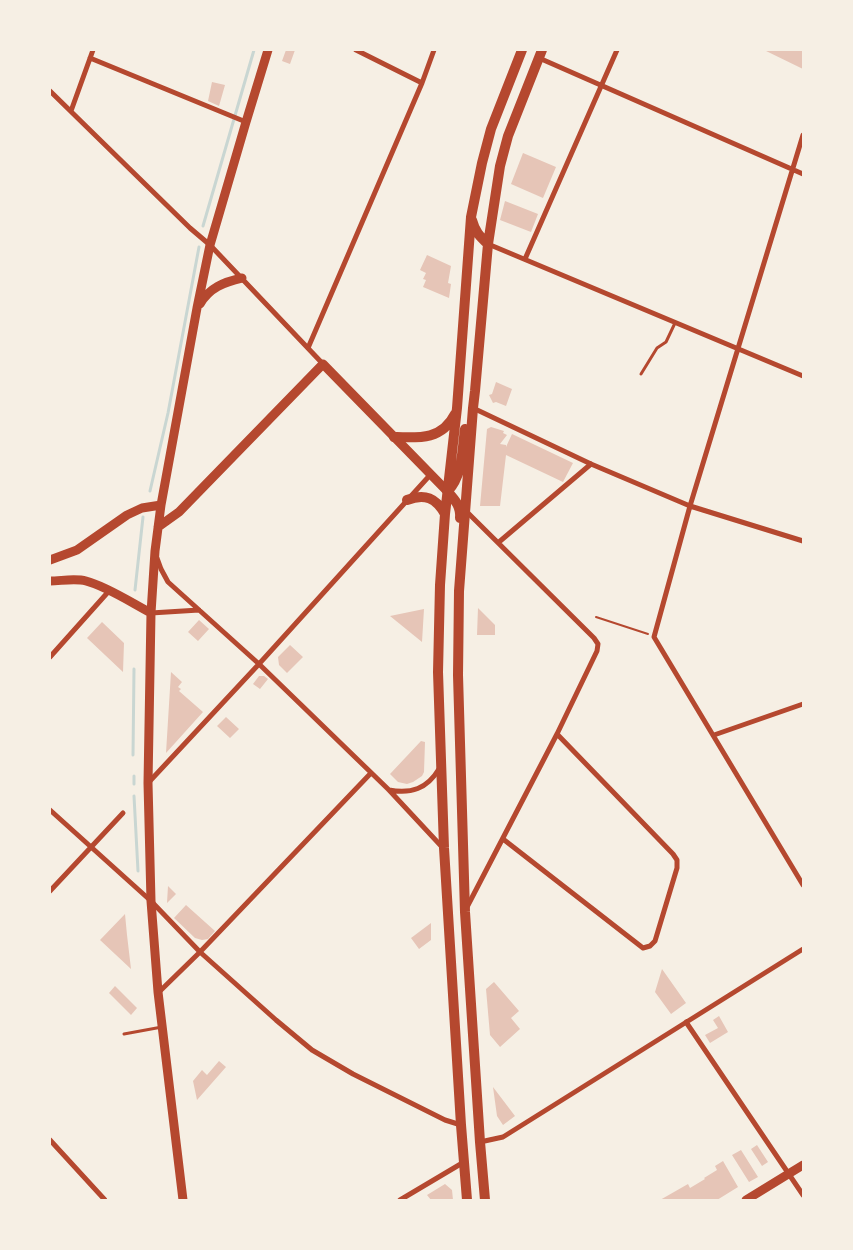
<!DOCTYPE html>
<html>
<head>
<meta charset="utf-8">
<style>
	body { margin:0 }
	#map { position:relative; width:853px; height:1250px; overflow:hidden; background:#f6efe4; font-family:Barlow,sans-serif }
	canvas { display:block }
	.frame { position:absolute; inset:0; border:51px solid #f6efe4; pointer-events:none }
</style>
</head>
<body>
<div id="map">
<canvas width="853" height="1250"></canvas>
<div class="frame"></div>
</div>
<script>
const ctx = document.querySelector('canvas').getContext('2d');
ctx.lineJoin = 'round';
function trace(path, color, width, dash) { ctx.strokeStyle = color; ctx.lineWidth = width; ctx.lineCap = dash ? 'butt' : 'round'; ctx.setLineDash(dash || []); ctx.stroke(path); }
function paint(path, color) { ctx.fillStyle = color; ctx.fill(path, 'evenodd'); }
trace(new Path2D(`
	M203,226L254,50
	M150,491L168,413L199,247
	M135,590L143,517
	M133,755L134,669
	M134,776V784
	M134,796L138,871`), '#c9d6d2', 3);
paint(new Path2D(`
	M286,50H295L290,64L282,61Z
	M764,50H803V69Z
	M212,82L225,85L219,106L208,101Z
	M523,153L556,167L543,198L511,184Z
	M505,201L538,214L531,232L500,220Z
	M427,255L451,266L448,283L451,284L449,298L423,287L426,280L423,279L426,273L420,270Z
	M496,382L512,389L506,406L496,402L493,403L489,395L492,394Z
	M491,427L504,431L503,433L507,435L500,444L506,445V447L512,434L573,463L563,482L506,455L500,506H480L487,429Z
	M478,608L495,625V635H477Z
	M424,609L422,642L390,616Z
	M199,620L209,629L198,641L188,632Z
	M102,622L124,643L123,672L87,638Z
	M290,645L303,657L287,673L279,665L278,657Z
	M171,672L182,682L178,687L181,689L179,691L203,712L166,753Z
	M259,676H264L268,679L260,689L253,684Z
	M226,717L239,729L230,738L217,726Z
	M421,741L425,742L424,772L422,776L413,782L407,784L398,782L390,774Z
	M168,886L176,894L167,903Z
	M186,905L215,931L208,939L202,940L195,938L174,918Z
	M125,914L127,935L131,969L100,940Z
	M431,923V940L419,949L411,938Z
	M662,969L686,1003L671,1014L655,992Z
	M494,982L519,1011L511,1018L520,1029L500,1047L490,1035L486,989Z
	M115,986L137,1008L131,1015L109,993Z
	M719,1016L728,1032L710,1043L705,1035L718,1028L713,1020Z
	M219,1061L226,1067L197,1100L193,1081L202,1070L207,1075Z
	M493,1087L515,1116L503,1125L497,1116Z
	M757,1145L768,1162L762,1166L751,1149Z
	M741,1150L758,1177L749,1182L732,1155Z
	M723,1161L738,1187L717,1200H660L688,1184L690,1188L705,1179L704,1178L717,1170L715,1166Z
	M445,1184L452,1190L453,1200H431L427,1195Z`), '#e6c5b7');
trace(new Path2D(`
	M596,617L648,634`), '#b5482f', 2);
trace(new Path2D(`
	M641,374L657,348L666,342L675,323
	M124,1034L162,1027`), '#b5482f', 3);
trace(new Path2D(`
	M356,50L422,83
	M90,58L246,122
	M539,58L803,174
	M50,91L190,228L210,245L323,364
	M71,111L93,50
	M803,135L690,506L654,637L803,885
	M488,244L803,376
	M525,259L617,50
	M308,348L422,83L434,50
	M473,408L591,464L690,506L803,541
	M466,511L594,638L598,644L597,651L557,734L466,909
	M499,542L591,464
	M157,558L161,569L168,582L259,664L389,790L443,848
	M151,613L199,610
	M50,657L109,591
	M714,735L803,704
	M149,782L259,664L431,474
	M389,790C411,794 427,789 439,769
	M50,810L151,901L200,952L276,1020L312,1050L353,1074L445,1120L461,1125
	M503,839L643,948L650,946L655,941L677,868V860L673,854L557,734
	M50,891L123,813
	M159,992L200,952L371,773
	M686,1022L803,1195
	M50,1140L105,1200
	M480,1142L503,1137L803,949
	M400,1200L464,1162`), '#b5482f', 5);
trace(new Path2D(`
	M200,304C209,288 224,282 242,278
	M158,527L179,512L323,364L447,491
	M50,560L77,550L127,515L142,508L161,505
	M50,581C61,581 75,578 86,581C106,586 132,603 151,613
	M183,1200L158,992L151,901L148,783L151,613L155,551L161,505L197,308L210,245L246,122L268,50
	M746,1200L803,1165`), '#b5482f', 9);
trace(new Path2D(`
	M472,220C475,231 479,236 488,244
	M394,437C419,438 442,440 455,414
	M447,491C455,500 461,506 460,518
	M448,491C463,475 462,450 465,429
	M407,500C425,493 436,498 445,514
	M467,1200L461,1125L444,848L438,672L440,585L445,514L457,408L471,217L482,163L491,129L522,50
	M485,1200L480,1142L465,912L458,675L459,591L473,408L475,391L488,244L500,166L508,136L542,50`), '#b5482f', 10);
</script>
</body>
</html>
